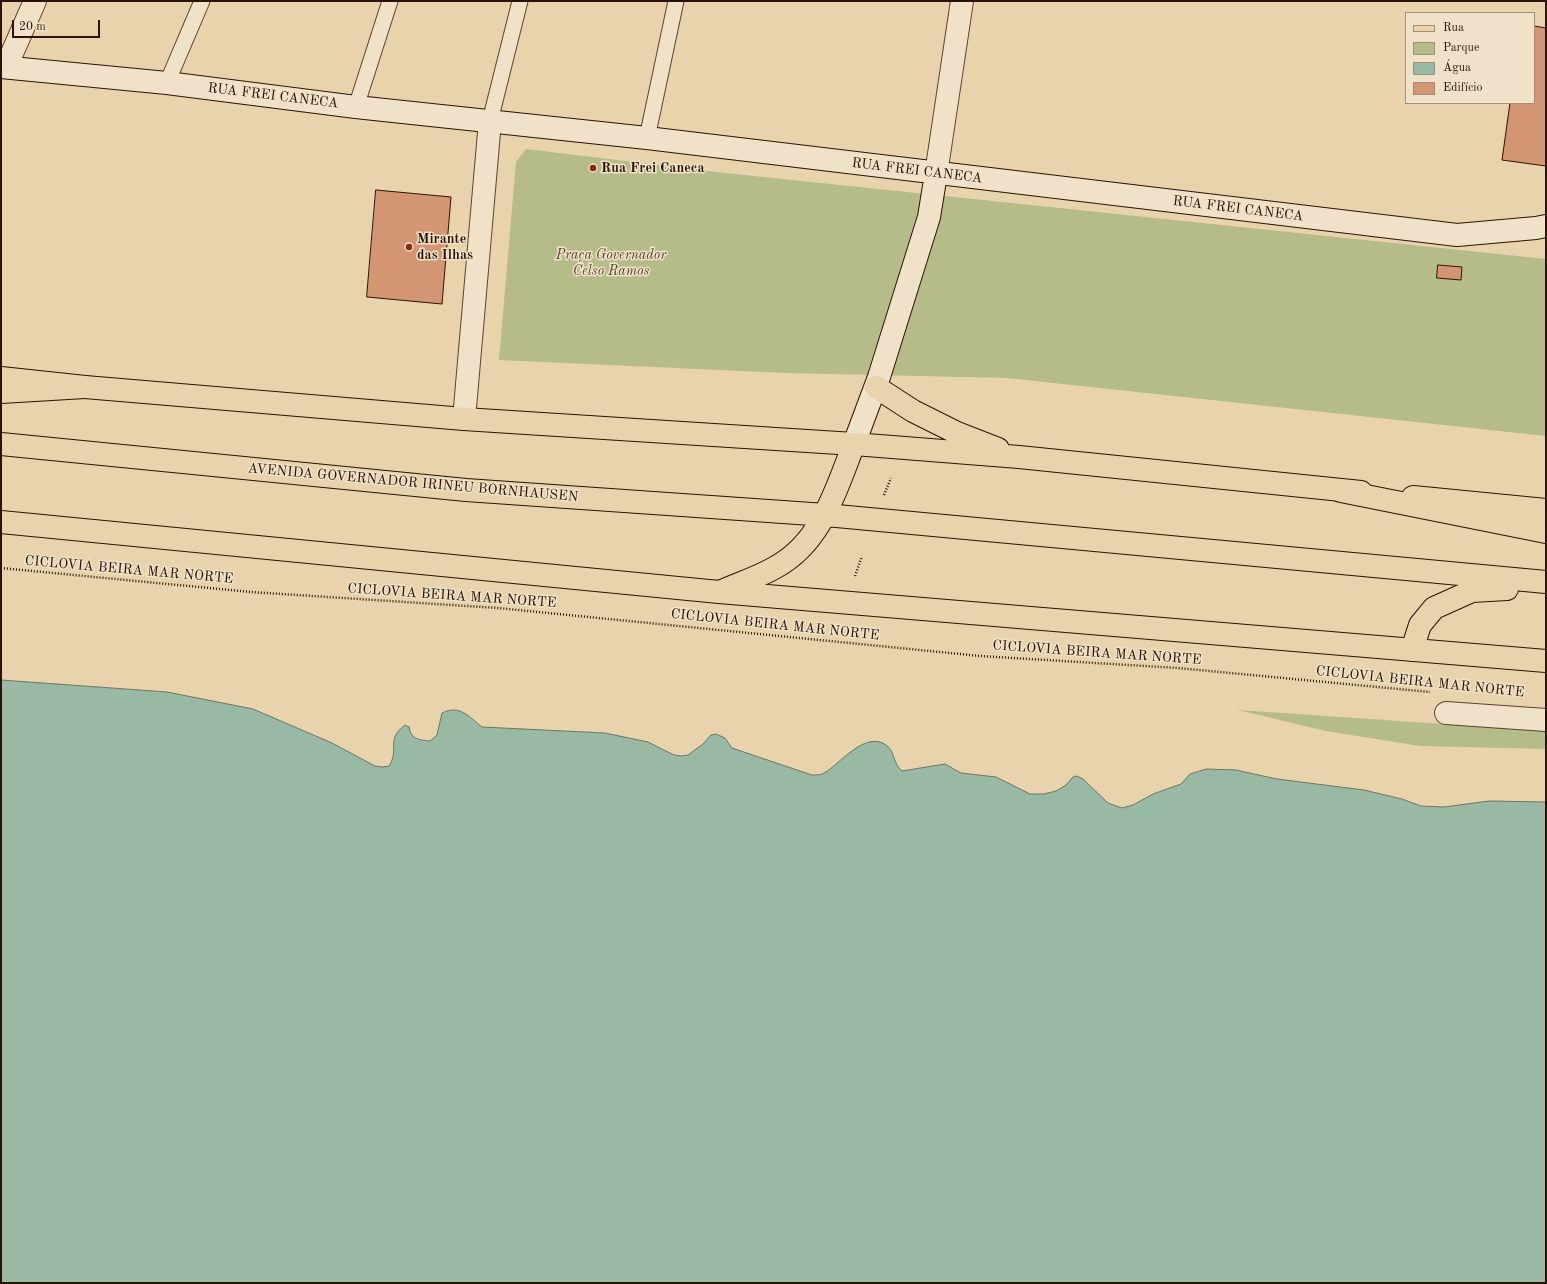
<!DOCTYPE html>
<html>
<head>
<meta charset="utf-8">
<style>
	body { margin:0 }
	#map { position:relative; width:1547px; height:1284px; overflow:hidden; background:#e8d3ac; font-family:"Old Standard TT",serif }
	canvas { display:block }
	.frame { position:absolute; inset:0; border:2px solid #2a1305; pointer-events:none }
	.legend { position:absolute; left:1405px; top:12px; width:130px; height:92px; box-sizing:border-box; background:#f0e2c9; border:1px solid #a18f7b; margin:0; padding:5px 7px; list-style:none; font-size:12px; color:#2a1305 }
	.legend li { display:flex; align-items:center; gap:8px; height:20px }
	.legend b { width:20px; border:1px solid #a18f7b }
	.scale { position:absolute; left:12px; top:20px; width:88px; height:18px; box-sizing:border-box; border:2px solid #2a1305; border-top:0; padding-left:5px; font-size:12px; line-height:14px; white-space:nowrap; color:#2a1305; -webkit-text-stroke:3px #f0e2c9; paint-order:stroke }
</style>
</head>
<body>
<div id="map">
<canvas width="1547" height="1284"></canvas>
<div class="frame"></div>
<ul class="legend">
<li><b style="height:5px;background:#e8d3ac"></b>Rua</li>
<li><b style="height:11px;background:#b6bc89"></b>Parque</li>
<li><b style="height:11px;background:#98b9a4"></b>Água</li>
<li><b style="height:11px;background:#d49672"></b>Edifício</li>
</ul>
<div class="scale">20 m</div>
</div>
<script>
const ctx = document.querySelector('canvas').getContext('2d');
ctx.lineJoin = 'round';
function paint(path, color) { ctx.fillStyle = color; ctx.fill(path, 'evenodd'); }
function trace(path, color, width, dash) { ctx.strokeStyle = color; ctx.lineWidth = width; ctx.lineCap = dash ? 'butt' : 'round'; ctx.setLineDash(dash || []); ctx.stroke(path); }
function drawText(font, color, halo, rows, align = 'center') {
  ctx.font = font + ' "Old Standard TT",serif'; ctx.lineWidth = 3; ctx.setLineDash([]); ctx.textBaseline = 'middle'; ctx.strokeStyle = halo; ctx.fillStyle = color; for (const [text, x, y, turn = 0] of rows) {
    ctx.save(); ctx.translate(x, y); ctx.rotate((+turn || 0) * Math.PI / 180); ctx.textAlign = isNaN(turn) ? turn : align; if (halo) ctx.strokeText(text, 0, 0); ctx.fillText(text, 0, 0); ctx.restore();
  }
}
paint(new Path2D(`
	M526,149L716,172L1546,259V436L1007,378L786,373L499,360L516,162Z
	M1238,710L1546,731V749L1420,746L1326,731Z`), '#b6bc89');
const water = new Path2D(`
	M1,680L167,692L253,709L332,743L375,766L383,767L389,766C400,749 385,740 405,725L409,727C411,739 418,740 430,741L437,735L442,713C460,704 469,717 482,727L605,733L648,742L674,755L682,756L688,755L703,744L711,735L716,734L725,738L732,748L812,775C816,775 821,775 824,773C839,765 865,730 886,745C895,751 893,764 902,771L945,764L961,773L996,777L1030,794H1044L1056,791L1066,785L1073,777L1077,776L1083,779L1108,803L1122,808L1133,805L1153,794L1181,784L1190,774L1206,769L1236,770L1277,779L1364,790L1402,799L1421,806L1444,807L1489,801L1546,802V1283H1Z`);
paint(water, '#98b9a4');
trace(water, '#6c7764', 1);
const building = new Path2D(`
	M1534,26L1546,28V166L1502,160L1510,103H1534Z
	M376,190L451,197L442,304L367,297Z
	M1438,265L1462,267L1461,280L1437,278Z`);
paint(building, '#d49672');
trace(building, '#2a1305', 1);
const lane = new Path2D(`
	M167,83L202,1
	M356,107L390,1
	M490,121L520,1
	M647,138L676,1`);
const street = new Path2D(`
	M6,67L35,1
	M936,174L962,1
	M464,419L490,121
	M1446,713L1546,720`);
const secondary = new Path2D(`
	M1,67L167,83L356,107L647,138L1457,235L1536,228L1546,226
	M854,444L879,377L929,217L936,174`);
const primary = new Path2D(`
	M1,378L85,387L464,419L854,444L1019,457L1361,492
	M876,387L913,411L957,433L998,449
	M1413,497L1546,510`);
const highway = new Path2D(`
	M1,392L85,387
	M1,444L466,490L826,515L1546,582
	M1341,491L1546,532
	M1,522L719,592L1546,661
	M722,591C740,583 759,577 776,567C822,542 836,489 854,444
	M1412,650L1420,625L1434,608L1472,591L1507,589`);
trace(lane, '#5a432f', 17);
trace(street, '#5a432f', 24);
trace(secondary, '#2a1305', 24);
trace(primary, '#2a1305', 24);
trace(highway, '#2a1305', 24);
trace(new Path2D(`
	M884,495L891,478
	M1,568L251,592L498,608L980,656L1178,668L1430,692
	M855,576L862,556`), '#2a1305', 2.5, [1, 2]);
trace(lane, '#f0e2c9', 15);
trace(street, '#f0e2c9', 22);
trace(secondary, '#f0e2c9', 22);
trace(primary, '#e8d3ac', 22);
trace(highway, '#e8d3ac', 22);
for (const [x, y, r, color] of [
	[593,168,4,"#8f2418"],
	[409,247,4,"#8f2418"]
]) { const dot = new Path2D(); dot.arc(x, y, r, 0, 2 * Math.PI); ctx.fillStyle = color; ctx.fill(dot); trace(dot, '#f0e2c9', 1.5); }
drawText('14px', '#2a1305', '#f0e2c9', [
	["RUA FREI CANECA",273,96,7],
	["RUA FREI CANECA",917,171,7],
	["RUA FREI CANECA",1238,209,7],
	["AVENIDA GOVERNADOR IRINEU BORNHAUSEN",413,483,5],
	["CICLOVIA BEIRA MAR NORTE",129,570,5],
	["CICLOVIA BEIRA MAR NORTE",452,596,4],
	["CICLOVIA BEIRA MAR NORTE",775,625,6],
	["CICLOVIA BEIRA MAR NORTE",1097,653,4],
	["CICLOVIA BEIRA MAR NORTE",1420,682,6]
]);
drawText('bold 14px', '#2a1305', '#f0e2c9', [
	["Rua Frei Caneca",601,168],
	["Mirante",417,239],
	["das Ilhas",417,255]
], 'left');
drawText('italic 14px', '#54462d', '#f0e2c9', [
	["Praça Governador",611,255],
	["Celso Ramos",611,271]
]);
</script>
</body>
</html>
